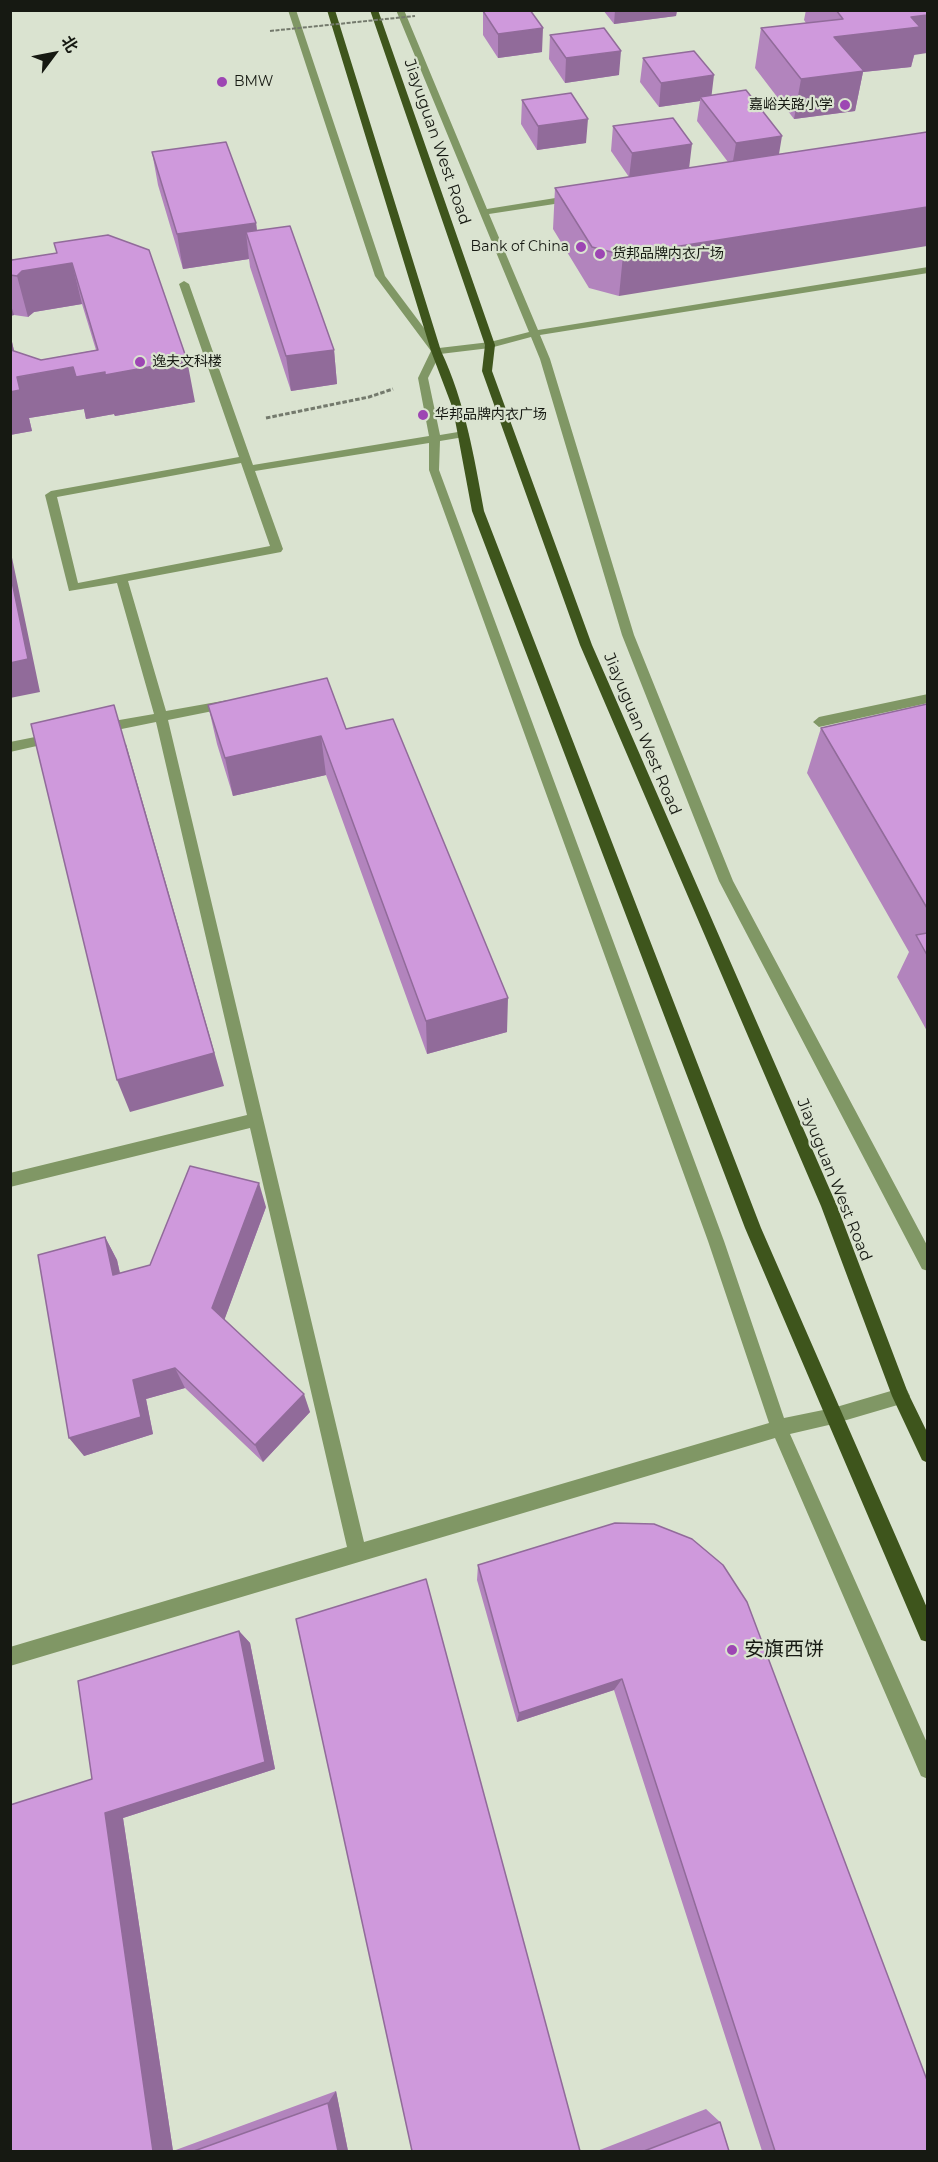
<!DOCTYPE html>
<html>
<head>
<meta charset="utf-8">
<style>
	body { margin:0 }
	#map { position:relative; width:938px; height:2162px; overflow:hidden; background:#dae3d0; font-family:Montserrat,"Noto Sans SC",sans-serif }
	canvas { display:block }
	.frame { position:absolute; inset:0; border:12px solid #161912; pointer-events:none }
	.north { position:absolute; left:24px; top:24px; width:60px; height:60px; -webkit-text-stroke:4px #dae3d0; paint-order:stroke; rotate:58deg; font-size:16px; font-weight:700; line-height:24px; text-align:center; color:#161912 }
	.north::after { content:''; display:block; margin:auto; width:21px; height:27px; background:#161912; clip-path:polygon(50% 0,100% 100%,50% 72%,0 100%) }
</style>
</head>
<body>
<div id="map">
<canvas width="938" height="2162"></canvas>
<div class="frame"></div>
<div class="north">北</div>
</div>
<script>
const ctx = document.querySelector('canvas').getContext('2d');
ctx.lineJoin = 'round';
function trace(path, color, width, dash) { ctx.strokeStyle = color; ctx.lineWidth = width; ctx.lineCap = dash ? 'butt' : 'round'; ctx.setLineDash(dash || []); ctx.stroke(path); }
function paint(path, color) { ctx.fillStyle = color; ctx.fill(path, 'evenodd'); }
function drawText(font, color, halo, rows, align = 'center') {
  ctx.font = font + ' Montserrat,"Noto Sans SC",sans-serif'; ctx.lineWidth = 4.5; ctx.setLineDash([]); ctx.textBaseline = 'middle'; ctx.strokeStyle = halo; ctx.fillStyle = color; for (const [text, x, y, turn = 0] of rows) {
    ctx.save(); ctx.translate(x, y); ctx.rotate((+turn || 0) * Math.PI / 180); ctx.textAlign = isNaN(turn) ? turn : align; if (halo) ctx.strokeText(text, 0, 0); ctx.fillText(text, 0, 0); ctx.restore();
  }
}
trace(new Path2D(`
	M266,418L369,397L393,389`), '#747a6d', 3, [4.5, 2]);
paint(new Path2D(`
	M288,10H296L385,276L439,348L490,342L529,332L396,10H404L487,209L574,195L579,198L574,201L489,214L538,330L928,267V273L540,335L550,359L634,635L733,881L928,1247V1271L922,1269L719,881L622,635L540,359L531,337L490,348L440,354L428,378L440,435L464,431L469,434L464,437L440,441L439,470L724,1241L784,1418L833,1408L901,1388L907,1390L910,1396L907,1402L901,1404L833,1424L790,1434L928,1745V1779L921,1776L775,1438L10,1666V1647L347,1547L250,1128L10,1187V1173L247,1115L156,722L102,733L96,728L102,723L154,714L117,583L69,591L45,495L51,491L239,457L179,284L184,281L189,284L253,465L429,436L418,378L431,351L375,276ZM429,443V470L708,1241L769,1423L364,1542L168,720L228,708L234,704L228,700L166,711L128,581L281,552L283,549L255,471ZM241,463L270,546L78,583L57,497Z
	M928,694V703L819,727L813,722L819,717Z
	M55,733L61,738L59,741L10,752V742Z`), '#809765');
paint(new Path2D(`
	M327,10H335L441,351C465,402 474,456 484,511L761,1228L928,1610V1642L921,1640L745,1228L472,511L453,409L431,351Z
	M370,10H378L495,345L492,371L592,645L837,1206L908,1393L928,1434V1463L922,1460L892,1396L821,1206L580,645L482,371L485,345Z`), '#3e551c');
trace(new Path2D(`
	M270,31L415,16`), '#747a6d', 2, [4, 1.5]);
paint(new Path2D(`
	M603,10H677L676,16L614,24Z
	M806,10H927L911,67L863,72L855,111L794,119L755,68L761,28L806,23L804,20Z
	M483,11L542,52L498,58L483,35Z
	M550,35L619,75L565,83L549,59Z
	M643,58L782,136L619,296L589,288L553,229L555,188L629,177L611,151L613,126L689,168L728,162L697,121L700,101L659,107L640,82Z
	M522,100L586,143L537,150L521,124Z
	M152,152L256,223L257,231L334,350L337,384L291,391L250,267L249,259L183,269L158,185Z
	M54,243L195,402L115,416L114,414L86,419L84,409L29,418L32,431L10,435V333L14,351L41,360L96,350L82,304L34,312L28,317L14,315L10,316V255L12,260L57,253Z
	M927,704V1031L897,977L909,952L807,773L821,728Z
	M208,705L346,729L507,1032L427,1054L326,775L233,796L217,744Z
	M266,1207L224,1320L310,1412L263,1462L185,1388L146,1399L153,1434L84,1456L105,1237L117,1260L120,1273L150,1265Z
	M615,1523L927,2151H762L614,1690L517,1722L477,1580L478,1565Z
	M239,1631L250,1643L275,1769L123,1818L173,2151L336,2091L348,2151H10L92,1779Z
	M706,2109L720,2122L729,2151H597Z`), '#b284bd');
paint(new Path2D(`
	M615,10H677L676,16L614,24Z
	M927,15V53L914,55L911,67L863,72L855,111L794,119L801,79L834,37L911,17Z
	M543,28L542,52L498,58V34Z
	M621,51L619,75L565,83L566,58Z
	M714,75L711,100L700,97V101L659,107L661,83Z
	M588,119L586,143L537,150L538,126Z
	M782,136L778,160L732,167L736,143Z
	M692,144L689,169L629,178L632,153Z
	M927,207V246L619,296L623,255Z
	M256,223L260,257L246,232L249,259L183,269L177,234Z
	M72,263L82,304L34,312L28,317L17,276L22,271Z
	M10,302L14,315L10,316Z
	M10,333L20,377L73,367L105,372L187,360L195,402L115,416L114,414L86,419L84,409L29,418L32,431L10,435V392L17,377L10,348Z
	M334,350L337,384L291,391L286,356Z
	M10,548L40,692L10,698Z
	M321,736L326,775L233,796L225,758Z
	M126,744L224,1086L130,1112L117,1080Z
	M508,998L507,1032L427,1054L426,1021Z
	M259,1183L266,1207L221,1329L212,1308Z
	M105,1237L117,1260L125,1297L113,1275Z
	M175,1368L185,1388L146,1399L153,1434L84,1456L69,1438L133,1380Z
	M304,1394L310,1412L263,1462L255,1445Z
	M239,1631L250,1643L275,1769L123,1818L173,2151H153L105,1813Z
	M622,1679L614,1690L517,1722L519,1713Z
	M336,2091L348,2151H338L328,2103Z`), '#916b9a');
const building = new Path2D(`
	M490,10H530L543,28L498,34L483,11Z
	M836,10H927V15L911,17L920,27L834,37L864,71L801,79L761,28L843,19Z
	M604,28L621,51L566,58L550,35Z
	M694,51L714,75L661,83L643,58Z
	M746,90L782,136L736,143L700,97Z
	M571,93L588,119L538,126L522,100Z
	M673,118L692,144L632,153L613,126Z
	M927,132V207L623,255L592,247L555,188Z
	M226,142L256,223L177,234L152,152Z
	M290,226L334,350L286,356L246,232Z
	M108,235L149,250L187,360L105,375V372L76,377L73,367L17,377L20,390L10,392V348L11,350L41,360L98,350L72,263L22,271L17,276L10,275V256L12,260L57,253L54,243Z
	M10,572L28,659L10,663Z
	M327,678L346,729L393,719L508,998L426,1021L321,736L225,758L208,705Z
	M927,704V908L821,728Z
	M114,705L214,1053L117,1080L31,724Z
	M927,933V955L916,935Z
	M190,1166L259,1183L212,1308L304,1394L255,1445L175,1368L133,1380L141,1417L69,1438L38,1255L105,1237L113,1275L150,1265Z
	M615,1523L654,1524L692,1539L723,1565L747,1602L927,2080V2151H775L622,1679L519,1713L478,1565Z
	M426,1579L580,2151H412L296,1619Z
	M239,1631L265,1762L105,1813L153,2151H10V1805L92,1779L78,1681Z
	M328,2103L338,2151H194Z
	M720,2122L729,2151H644Z`);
paint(building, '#cf99dc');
trace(building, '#916b9a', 1.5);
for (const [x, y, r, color] of [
	[222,82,6,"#9d46b3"],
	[845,105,6,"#9d46b3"],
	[581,247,6,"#9d46b3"],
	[600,254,6,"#9d46b3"],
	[140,362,6,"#9d46b3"],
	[423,415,6,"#9d46b3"],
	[732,1650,6,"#9d46b3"]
]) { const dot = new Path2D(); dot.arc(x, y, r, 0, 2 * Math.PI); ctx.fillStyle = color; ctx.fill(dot); trace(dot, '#dae3d0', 2); }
drawText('14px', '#161912', '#dae3d0', [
	["BMW",234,82],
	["嘉峪关路小学",833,105,"right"],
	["Bank of China",569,247,"right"],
	["货邦品牌内衣广场",612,254],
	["逸夫文科楼",152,362],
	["华邦品牌内衣广场",435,415]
], 'left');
drawText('16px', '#161912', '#dae3d0', [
	["Jiayuguan West Road",437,142,71],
	["Jiayuguan West Road",642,734,67],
	["Jiayuguan West Road",834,1180,68]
]);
drawText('20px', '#161912', '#dae3d0', [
	["安旗西饼",744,1650]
], 'left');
</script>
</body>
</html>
